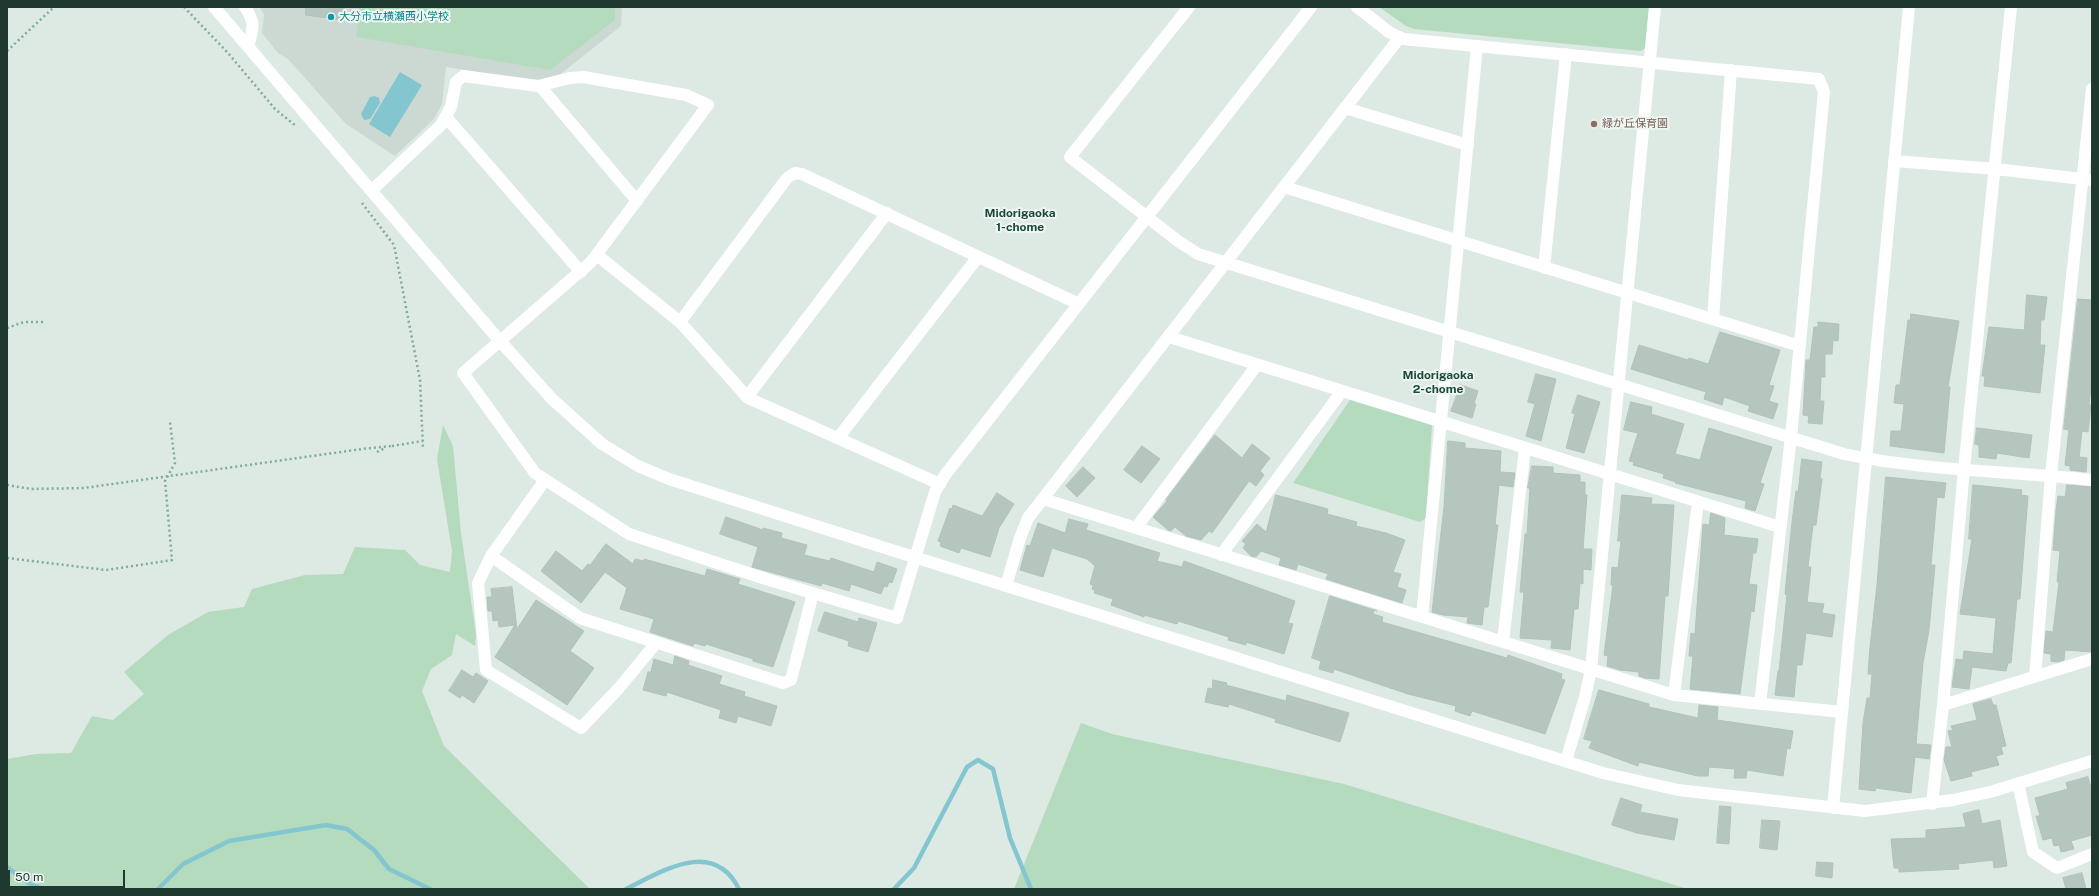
<!DOCTYPE html>
<html>
<head>
<meta charset="utf-8">
<style>
	body { margin:0 }
	#map { position:relative; width:2099px; height:896px; overflow:hidden; background:#dde9e3; font-family:"Public Sans",sans-serif }
	canvas { display:block }
	.frame { position:absolute; inset:0; border:8px solid #1f3830; pointer-events:none }
	.scale { position:absolute; left:8px; top:870px; width:117px; height:18px; box-sizing:border-box; border:2px solid #1f3830; border-top:0; padding-left:5px; font-size:12px; line-height:14px; white-space:nowrap; color:#1f3830; -webkit-text-stroke:3px #edf6f1; paint-order:stroke }
</style>
</head>
<body>
<div id="map">
<canvas width="2099" height="896"></canvas>
<div class="frame"></div>
<div class="scale">50 m</div>
</div>
<script>
const ctx = document.querySelector('canvas').getContext('2d');
ctx.lineJoin = 'round';
function paint(path, color) { ctx.fillStyle = color; ctx.fill(path, 'evenodd'); }
function trace(path, color, width, dash) { ctx.strokeStyle = color; ctx.lineWidth = width; ctx.lineCap = dash ? 'butt' : 'round'; ctx.setLineDash(dash || []); ctx.stroke(path); }
function drawText(font, color, halo, rows, align = 'center') {
  ctx.font = font + ' "Public Sans","Noto Sans JP",sans-serif'; ctx.lineWidth = 4; ctx.setLineDash([]); ctx.textBaseline = 'middle'; ctx.strokeStyle = halo; ctx.fillStyle = color; for (const [text, x, y, turn = 0] of rows) {
    ctx.save(); ctx.translate(x, y); ctx.rotate((+turn || 0) * Math.PI / 180); ctx.textAlign = isNaN(turn) ? turn : align; if (halo) ctx.strokeText(text, 0, 0); ctx.fillText(text, 0, 0); ctx.restore();
  }
}
paint(new Path2D(`
	M259,7H622L621,26L553,80L535,81L446,67L442,104L434,119L395,156L346,124L288,59L278,53L262,33L264,14Z`), '#cbd9d2');
paint(new Path2D(`
	M360,7H615V20L550,70L356,37Z
	M1379,7H1649L1645,48L1641,51L1414,29L1406,26Z
	M1350,400L1432,425L1426,518L1420,522L1293,483Z
	M443,425L453,446L461,533L476,635L475,646L456,634L452,655L431,669L422,691L444,746L590,889H7V759L36,754L71,753L92,716L113,720L144,694L124,672L168,635L208,612L244,607L252,589L305,575L343,574L355,547L405,550L420,565L450,572L452,551L437,459Z
	M1081,723L1112,734L1344,784L1688,889H1014Z`), '#b5dbbe');
paint(new Path2D(`
	M400,72L422,85L390,137L369,124Z
	M375,96L379,98L380,103L370,119L364,120L361,114L370,97Z`), '#84c6cf');
trace(new Path2D(`
	M7,867L30,884L43,889
	M158,889L183,864L229,841L326,825L347,829L374,850L389,869L430,889
	M626,889C663,871 713,838 739,889
	M894,889L914,868L967,767L978,760L993,769L1010,838L1031,889`), '#84c6cf', 4.5);
const building = new Path2D(`
	M306,7H344L342,20L306,15Z
	M2027,295L2047,297L2044,320H2041L2040,345H2045L2040,393L1984,386L1985,376H1982L1989,327L2024,330Z
	M2078,299L2092,300V378L2089,405H2091L2088,432L2082,431L2079,457L2087,458L2086,472L2070,470V466L2065,465L2069,430L2064,429Z
	M1911,314L1959,321L1948,387H1950L1944,453L1890,446L1891,431H1901L1904,404L1894,403L1896,385H1900L1908,320H1910Z
	M1818,322L1839,324L1838,341L1833,340L1832,354H1825V377H1821L1820,401H1824L1822,424L1808,423L1809,416L1803,415L1806,360H1810L1814,327H1818Z
	M1720,332L1780,350L1769,385L1774,386L1769,401L1778,404L1773,419L1748,411L1750,406L1724,397L1722,405L1704,399L1706,392L1631,369L1639,345L1688,360L1689,358L1708,364Z
	M1536,374L1556,379L1541,441L1526,436L1535,404L1528,402Z
	M1461,385L1478,391L1474,404H1476L1472,418L1451,411Z
	M1578,395L1600,402L1584,453L1566,448L1575,414L1572,413Z
	M1631,402L1652,407L1651,414L1684,424L1675,454L1700,460L1709,428L1772,447L1760,483L1764,484L1755,511L1745,508L1746,501L1675,483L1676,482L1663,478L1664,474L1633,465L1634,462L1629,461L1638,433L1624,430Z
	M1977,428L2032,435L2029,458L1997,453L1996,459L1979,457V445L1975,444Z
	M1215,435L1242,458L1252,444L1270,458L1260,471L1264,475L1256,486L1249,481L1212,533L1209,531L1201,540L1186,536L1175,527L1171,531L1168,530L1153,517L1167,501L1166,500Z
	M1448,441L1465,443V448L1501,451L1500,472L1515,473L1513,487L1499,485L1495,525H1498L1488,607H1484L1482,625L1467,623L1468,617L1443,615L1432,612L1444,507Z
	M1142,446L1160,459L1141,483L1124,470Z
	M1802,459L1822,462L1820,478L1822,479L1816,525H1813L1808,567H1811L1807,602L1824,604L1822,613L1835,615L1832,637L1806,633L1802,665H1797L1794,697L1775,695L1778,671H1779L1787,595L1785,594L1792,522L1796,491H1798Z
	M1532,466L1553,467V473L1580,475V482H1585V495H1587L1583,549H1592L1591,570L1583,569V584L1580,583L1578,609H1574L1570,650L1551,648L1552,640L1520,638L1524,592H1520L1525,534H1527L1530,488H1528Z
	M1083,467L1095,478L1077,497L1066,486Z
	M1886,477L1946,483L1944,498L1937,497L1931,565H1935L1929,630L1923,663L1916,744L1931,745L1929,759L1915,757L1911,793L1876,788L1875,791L1859,789L1863,723L1867,698H1870L1872,674H1868L1870,647L1877,585Z
	M1973,485L2022,490L2021,495L2028,496L2020,599H2017L2011,663H2008L2006,671L1972,667L1969,689L1952,687L1956,659L1963,660L1964,651L1993,654L1996,618L1960,614L1972,539H1969Z
	M2067,485L2092,487V652L2065,650L2064,660L2058,662L2051,661V654L2044,653L2046,631L2053,632L2059,582H2057L2060,551L2053,550L2056,511L2058,496L2065,497Z
	M997,493L1014,504L999,528L990,557L961,548L959,553L940,546L941,542L938,541L950,508L952,509L953,505L982,516Z
	M1276,495L1328,509L1327,514L1357,522L1356,526L1386,533L1405,540L1393,572L1401,574L1397,587L1406,590L1402,603L1326,579L1328,574L1298,564L1296,570L1279,565L1281,558L1261,551L1256,557L1251,556L1243,548L1246,544L1242,541L1257,524L1266,532Z
	M1622,495L1652,498L1651,504L1674,505L1668,596H1665L1659,679L1645,678L1639,676V672L1620,670L1607,666L1608,656L1604,655L1613,585H1611L1612,567L1618,568L1621,541H1618Z
	M1711,513L1725,518L1724,535L1758,539L1756,553H1753L1749,584L1757,585L1754,612L1751,611L1740,694L1690,689L1693,656H1689L1691,633L1695,634L1703,524L1709,525Z
	M726,517L763,530V528L782,533L781,538L807,545L804,555L830,561L831,558L874,572L877,562L897,569L892,583L889,582L887,587L884,586L881,594L851,584L849,591L822,583L821,586L752,567L758,547L720,534Z
	M1069,519L1088,524L1086,530L1160,553L1157,561L1182,567L1184,561L1295,601L1288,623L1293,624L1284,654L1246,642V645L1228,640L1229,637L1178,621L1177,624L1144,615V617L1111,605L1113,599L1094,593L1095,590L1092,589L1093,585L1090,584L1095,566L1087,559L1052,548L1043,577L1020,570L1027,545L1030,546L1038,523L1065,533Z
	M606,544L633,564L635,559L644,561V559L705,576L707,569L740,579L738,584L795,602L773,667L753,661V659L706,644L705,646L694,643L693,646L650,632L654,619L620,609L627,588L605,572L581,603L541,571L556,551L582,571L588,564L590,565Z
	M512,587L517,629L536,600L584,631L570,651L594,668L567,705L495,657L515,625L499,627L498,620L493,621L492,611H488L487,597H492L491,589Z
	M1330,596L1377,611L1374,610L1373,614L1383,617L1382,622L1507,658L1508,655L1562,674L1561,679L1565,680L1545,734L1472,711L1470,716L1455,711L1456,706L1408,694L1334,669L1333,673L1319,669L1321,661L1312,658Z
	M825,612L858,622L859,618L877,623L868,652L848,646L849,641L818,631Z
	M675,656L689,661L688,665L722,676L719,684L745,692L744,696L777,706L771,726L738,716L736,723L719,718L721,710L667,692L666,696L643,690L648,672H651L654,659L673,665Z
	M462,670L473,677L476,673L488,681L474,703L462,695L460,698L449,691Z
	M1213,680L1227,683L1226,685L1286,701L1287,695L1349,713L1340,742L1275,722L1276,719L1229,704L1228,707L1205,702L1208,688L1212,689Z
	M1599,690L1649,704V707L1698,718L1699,705L1718,707L1717,720L1793,731L1790,749L1787,748L1783,776L1747,770L1746,778H1734L1735,769L1709,767L1708,776H1698L1639,762L1638,766L1589,748L1592,741L1584,739Z
	M1991,699L1993,705H1996L2006,746L2001,747L2003,754L1996,756L1999,765L1971,772L1972,776L1951,781L1944,760L1946,747H1952L1948,731L1953,730L1951,726L1977,720L1973,704Z
	M2088,777L2092,792V835L2071,841L2074,849L2061,852L2059,845L2054,846L2052,838L2043,840L2036,816H2040L2035,798L2068,789L2066,783Z
	M1621,798L1642,805L1640,812L1678,819L1674,840L1637,833L1612,825Z
	M1720,806L1731,807L1729,844L1717,843Z
	M1979,810L1982,824L2000,820L2007,866L1994,868L1993,860L1958,864L1959,869L1899,872V868H1894L1891,839L1926,838V830L1966,827L1963,814Z
	M1762,820L1780,821L1777,850L1760,848Z
	M1817,862L1833,863L1832,878L1816,876Z
	M2082,873L2086,889H2066L2063,878Z`);
paint(building, '#b5c6bf');
trace(building, '#b0c2ba', 1);
trace(new Path2D(`
	M184,7L228,53L275,109L296,126
	M7,51L54,7
	M362,203L394,245L420,380L423,449
	M7,328L24,322H44
	M392,446L423,441
	M377,452L385,448
	M7,485L31,489L84,488L362,449L392,446
	M7,558L106,570L172,560L165,481L175,463L170,422`), '#7dac9c', 2.5, [2, 3]);
trace(new Path2D(`
	M214,7L500,341L552,399L602,444L638,466L669,479L879,546L1603,773L1678,790L1865,811L1953,800L1990,792L2092,761
	M245,7C256,24 253,28 248,47
	M1189,7L1070,157L1178,241L1198,254L1844,454C1925,471 2010,471 2092,480
	M1357,7L1389,32L1403,39L1819,79L1824,92L1791,437L1760,704
	M540,86L637,201
	M1345,108L1468,145
	M446,117L581,272
	M1894,161L1996,169L2091,180
	M1284,187L1800,346
	M371,191L441,125L451,107L456,82L463,76L538,86L570,78L583,77L686,95L708,105L591,262L463,373L535,473L629,534L769,580L897,618L935,492L945,475L1311,7
	M597,255L680,322L748,398L940,484
	M1544,268L1566,54
	M1713,319L1731,70
	M680,322L787,178L795,173L802,174L1079,304
	M1169,337L1780,527
	M747,397L887,213
	M838,438L978,257
	M545,480L491,556L478,583L486,670L581,728L619,688L656,643
	M1043,499L1674,695L1842,712
	M1136,528L1257,365
	M1221,555L1342,391
	M491,556L580,618L783,683L791,680L813,593
	M1006,586L1020,538L1028,518L1400,37
	M1422,617L1477,46
	M1503,642L1525,448
	M2035,677L2051,475L2092,89
	M1674,695L1698,502
	M1943,705L2092,659
	M1566,761L1585,697L1591,669L1655,7
	M2018,783L2033,852L2057,868L2092,854
	M1932,804L1943,705L1964,469L2011,7
	M1833,808L1909,7`), '#fff', 12);
for (const [x, y, r, color] of [
	[331,17,4,"#0f9aa8"],
	[1594,124,4,"#8d6e63"]
]) { const dot = new Path2D(); dot.arc(x, y, r, 0, 2 * Math.PI); ctx.fillStyle = color; ctx.fill(dot); trace(dot, '#edf6f1', 1.5); }
drawText('11px', '#0d838f', '#edf6f1', [
	["大分市立横瀬西小学校",339,17]
], 'left');
drawText('11px', '#785e54', '#edf6f1', [
	["緑が丘保育園",1602,124]
], 'left');
drawText('bold 12px', '#1c493c', '#edf6f1', [
	["Midorigaoka",1020,213],
	["1-chome",1020,227],
	["Midorigaoka",1438,375],
	["2-chome",1438,389]
]);
</script>
</body>
</html>
